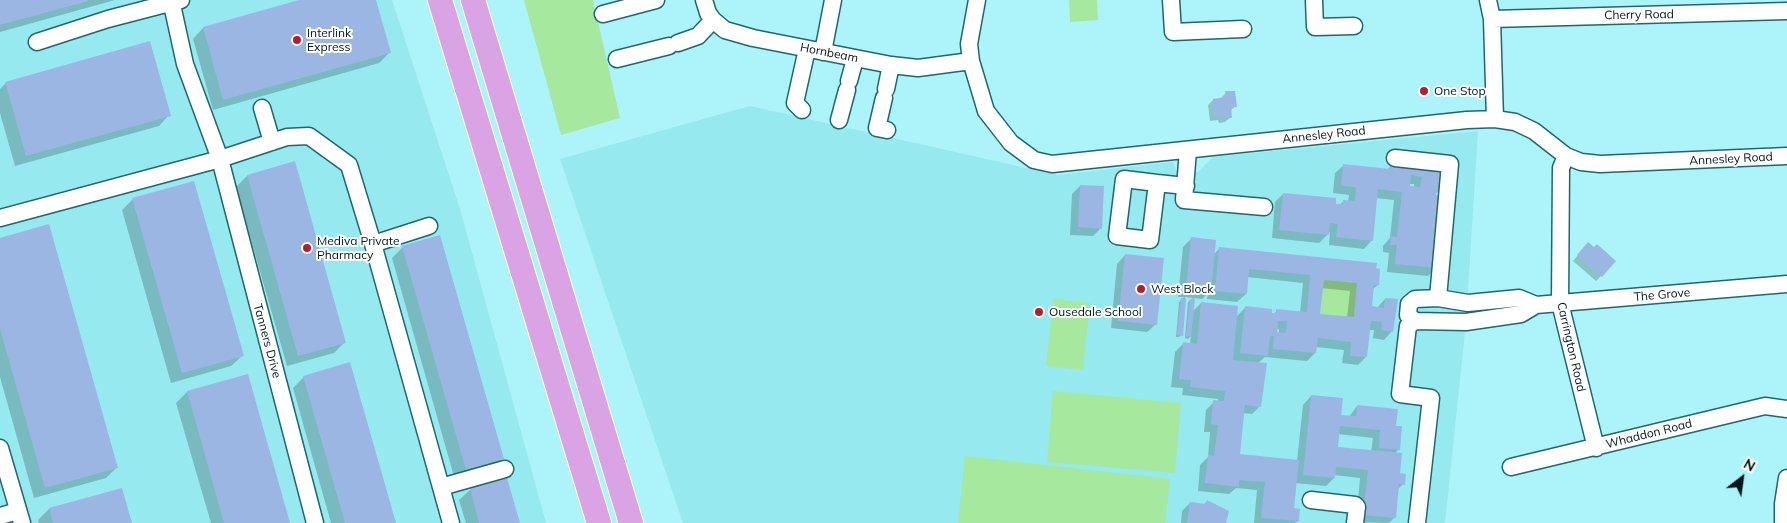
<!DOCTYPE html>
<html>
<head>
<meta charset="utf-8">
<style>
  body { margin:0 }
  #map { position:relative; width:1787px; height:523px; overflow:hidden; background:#acf4f9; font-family:Mulish,sans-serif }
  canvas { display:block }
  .north { position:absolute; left:1717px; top:453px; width:50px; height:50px; -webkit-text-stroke:4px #fff; paint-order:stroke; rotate:30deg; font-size:14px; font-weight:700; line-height:20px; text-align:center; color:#001719 }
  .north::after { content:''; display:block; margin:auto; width:18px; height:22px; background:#001719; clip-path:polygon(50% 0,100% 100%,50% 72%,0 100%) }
</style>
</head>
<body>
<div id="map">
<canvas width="1787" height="523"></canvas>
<div class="north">N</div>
</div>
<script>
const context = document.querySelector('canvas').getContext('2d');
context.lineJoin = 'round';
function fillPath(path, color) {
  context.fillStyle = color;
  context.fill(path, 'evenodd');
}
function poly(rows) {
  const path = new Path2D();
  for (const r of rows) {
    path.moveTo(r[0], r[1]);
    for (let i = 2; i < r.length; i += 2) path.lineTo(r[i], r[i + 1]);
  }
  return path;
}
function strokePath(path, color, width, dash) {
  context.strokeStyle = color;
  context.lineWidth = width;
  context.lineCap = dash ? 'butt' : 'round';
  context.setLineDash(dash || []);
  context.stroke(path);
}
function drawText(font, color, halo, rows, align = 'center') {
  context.font = font + ' Mulish,sans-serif';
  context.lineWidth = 4;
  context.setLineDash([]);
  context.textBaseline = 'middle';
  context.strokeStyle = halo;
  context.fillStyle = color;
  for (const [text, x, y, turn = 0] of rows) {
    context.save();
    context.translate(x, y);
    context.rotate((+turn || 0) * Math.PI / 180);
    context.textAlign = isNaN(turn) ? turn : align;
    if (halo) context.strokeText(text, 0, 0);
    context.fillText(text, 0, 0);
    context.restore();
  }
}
const built = poly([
  [0,0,392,0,460,209,546,523,0,523],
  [750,106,1058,175,1173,162,1177,172,1198,172,1213,157,1478,131,1466,322,1445,523,683,523,560,159]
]);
const green = poly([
  [524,0,593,0,620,118,561,135],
  [1069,0,1097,0,1098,20,1070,22],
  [1324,280,1357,283,1354,317,1320,314],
  [1053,299,1090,303,1083,370,1046,366],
  [1053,391,1181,403,1175,473,1047,462],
  [965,456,1170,479,1165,523,958,523]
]);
const shadow = poly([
  [0,0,115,0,0,32],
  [303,0,375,0,390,52,379,63,213,110,193,39,203,28],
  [6,83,169,115,159,126,15,166,0,113,0,89],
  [1226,93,1236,106,1230,111,1231,117,1225,122,1219,123,1218,120,1210,121,1208,105,1213,100,1221,98],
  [294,163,345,342,334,353,287,366,236,187,247,176],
  [1344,165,1387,170,1391,166,1420,171,1422,168,1439,190,1434,196,1436,268,1428,276,1387,272,1389,253,1383,252,1383,246,1390,238,1394,200,1376,198,1372,240,1364,249,1329,245,1330,232,1319,243,1272,238,1275,202,1283,194,1334,205,1339,205,1344,201,1348,201,1349,195,1333,193,1335,173],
  [1409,184,1414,184,1414,188,1408,187],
  [1080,186,1101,228,1093,236,1070,235,1072,194],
  [133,199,242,356,231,366,171,383,122,210],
  [0,239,117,467,106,478,34,498,0,377],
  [1191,239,1214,254,1220,248,1378,285,1373,289,1371,307,1377,308,1385,299,1392,331,1384,340,1373,338,1374,330,1369,330,1366,357,1358,365,1342,363,1344,350,1316,347,1315,353,1307,361,1265,357,1258,363,1260,406,1252,414,1243,413,1239,455,1297,461,1303,405,1311,396,1340,416,1349,417,1357,406,1395,427,1399,449,1394,454,1399,474,1403,484,1397,490,1395,517,1389,523,1356,522,1360,478,1334,475,1334,478,1326,486,1295,483,1293,509,1298,521,1295,523,1254,523,1257,490,1236,488,1229,494,1198,491,1200,465,1208,457,1210,432,1204,432,1206,410,1214,402,1218,402,1218,399,1182,395,1183,388,1171,387,1175,352,1183,344,1190,344,1191,336,1188,339,1185,338,1188,302,1193,298,1185,297,1181,335,1179,337,1176,337,1179,302,1184,297,1178,297,1183,247],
  [1247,277,1303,283,1300,313,1277,311,1273,314,1270,314,1245,308,1236,317,1201,303,1192,312,1194,298,1202,299,1208,293,1207,299,1237,302,1246,294],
  [1321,288,1350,291,1347,318,1319,315],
  [1276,329,1279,329,1279,334,1276,334],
  [1338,434,1373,438,1371,452,1337,448],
  [403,247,502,459,491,470,455,480,392,258],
  [1583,249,1594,249,1601,276,1596,281,1573,261],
  [1125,255,1156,324,1147,332,1111,328,1117,264],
  [247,375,289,523,211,523,176,403,187,392],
  [304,377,395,523,331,523,293,388],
  [506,479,519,523,466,523,459,500,470,490],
  [121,489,131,523,39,523,38,520,49,509],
  [1207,501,1225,523,1181,523,1182,511,1190,503,1204,505]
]);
const building = poly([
  [0,0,88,0,88,1,0,25],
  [299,0,376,0,391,53,223,100,203,27],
  [150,41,171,116,26,156,5,82],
  [1225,91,1235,91,1237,107,1231,107,1232,118,1223,118,1223,116,1215,116,1213,99,1226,97],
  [295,161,346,343,298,356,247,175],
  [1343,164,1390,169,1390,164,1411,166,1411,169,1422,170,1422,167,1443,169,1441,191,1437,190,1436,195,1445,195,1438,268,1395,264,1397,245,1390,245,1391,236,1397,237,1402,192,1378,189,1373,241,1336,237,1338,224,1330,223,1329,235,1279,230,1283,193,1336,198,1336,204,1343,204,1343,200,1355,201,1356,187,1341,186],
  [1411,175,1422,177,1420,187,1410,186],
  [194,181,244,356,182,373,132,198],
  [1080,185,1104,186,1102,229,1078,227],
  [49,224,118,468,45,488,0,329,0,238],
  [440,235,504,459,466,470,402,246],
  [1191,237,1216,240,1211,291,1186,289],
  [1588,242,1594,247,1597,244,1616,261,1602,277,1577,255],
  [1219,247,1377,263,1376,268,1380,269,1379,285,1374,285,1372,306,1384,308,1385,298,1398,299,1393,332,1381,330,1382,322,1371,321,1367,357,1350,356,1351,342,1318,338,1316,353,1273,349,1274,336,1270,336,1268,356,1240,353,1245,306,1272,309,1272,313,1276,313,1276,309,1307,312,1310,275,1249,269,1247,294,1215,291],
  [1324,280,1357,283,1354,317,1320,314],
  [1278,321,1287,321,1286,333,1277,332],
  [1125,254,1164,258,1157,325,1118,321],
  [1181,298,1186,299,1183,336,1177,335],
  [1190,299,1195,299,1191,337,1186,336],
  [1201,302,1238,306,1233,360,1267,363,1261,407,1245,405,1240,454,1299,460,1294,508,1300,509,1299,521,1261,518,1265,482,1239,480,1239,487,1205,483,1208,455,1214,456,1218,425,1211,424,1213,400,1224,401,1225,391,1190,387,1191,380,1179,379,1183,342,1197,344],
  [350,362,396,523,345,523,303,376],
  [248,374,290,523,224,523,187,391],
  [1311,395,1343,398,1341,415,1356,416,1357,405,1398,409,1396,426,1402,426,1400,450,1379,448,1380,430,1340,426,1338,447,1402,453,1400,473,1406,474,1405,485,1399,484,1396,518,1363,515,1368,470,1336,467,1335,478,1303,475],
  [507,478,520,523,479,523,470,488],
  [122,488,132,523,53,523,49,508],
  [1207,500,1229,511,1226,523,1187,523,1190,502,1206,504]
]);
const minor = poly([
  [171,0,185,64,220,159,287,137,309,136,349,165,373,244,451,523],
  [704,0,708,13,713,20,725,30,753,38,891,65,918,68,971,61],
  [977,0,969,44,971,61,986,111,1011,143,1034,160,1052,164,1467,120,1495,119,1515,122,1534,131,1566,156,1581,162,1600,164,1787,156],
  [1171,0,1173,32,1243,29],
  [1314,0,1315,27,1354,26],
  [1488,0,1492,19,1495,119],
  [603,14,656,0],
  [1492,19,1787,11],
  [37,42,108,19,181,0],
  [678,43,698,36,713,20],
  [823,52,833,0],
  [617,59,669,46],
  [849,81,855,59],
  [886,89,891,65],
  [884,98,877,128,887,130],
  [262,108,272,142],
  [802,110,795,103,807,49],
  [839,120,847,90],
  [1188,150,1184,200,1264,207],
  [1566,156,1561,168,1560,303,1596,448],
  [1395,158,1450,164,1438,298],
  [1157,183,1150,240,1117,236,1124,179,1157,183,1176,185,1186,186],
  [0,218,220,159,315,523],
  [373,244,429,226],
  [1536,305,1519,298,1468,303,1438,298,1415,299,1409,304,1408,315,1415,321,1466,322,1521,314,1536,305,1787,284],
  [1415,321,1408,326,1400,394,1431,398,1417,523],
  [0,448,22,523],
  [1511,467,1765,406,1787,409],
  [441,487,505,469],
  [1311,500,1355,505,1357,507,1355,523],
  [0,516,18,511],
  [1783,523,1783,504,1787,478]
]);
const highway = poly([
  [440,0,599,523],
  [473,0,631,523]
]);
const markers = [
  [297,40,5,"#b11f30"],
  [1424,91,5,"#b11f30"],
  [307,248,5,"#b11f30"],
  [1141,289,5,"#b11f30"],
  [1039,312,5,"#b11f30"]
];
const streetNames = [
  ["Cherry Road",1639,15,-1],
  ["Hornbeam",829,53,11],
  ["Annesley Road",1324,135,-6],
  ["Annesley Road",1731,159,-3],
  ["The Grove",1662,295,-5],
  ["Tanners Drive",267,341,75],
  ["Carrington Road",1571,347,77],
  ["Whaddon Road",1649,434,-14]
];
const poiNames = [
  ["Interlink",307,33],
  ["Express",307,47],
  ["One Stop",1434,91],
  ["Mediva Private",317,241],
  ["Pharmacy",317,255],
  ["West Block",1151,289],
  ["Ousedale School",1049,312]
];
fillPath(built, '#96e9ef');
fillPath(green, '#a6e89d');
fillPath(shadow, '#0003');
fillPath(building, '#9cb6e3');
strokePath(minor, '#1d686d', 19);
strokePath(highway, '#fff', 26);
strokePath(minor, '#fff', 16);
strokePath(highway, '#daa3e3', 24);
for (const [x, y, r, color] of markers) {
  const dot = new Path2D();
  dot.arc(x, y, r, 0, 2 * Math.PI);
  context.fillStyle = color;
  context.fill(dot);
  strokePath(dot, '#fff', 2);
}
drawText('12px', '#001719', '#fff', streetNames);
drawText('12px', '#001719', '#fff', poiNames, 'left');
</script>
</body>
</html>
